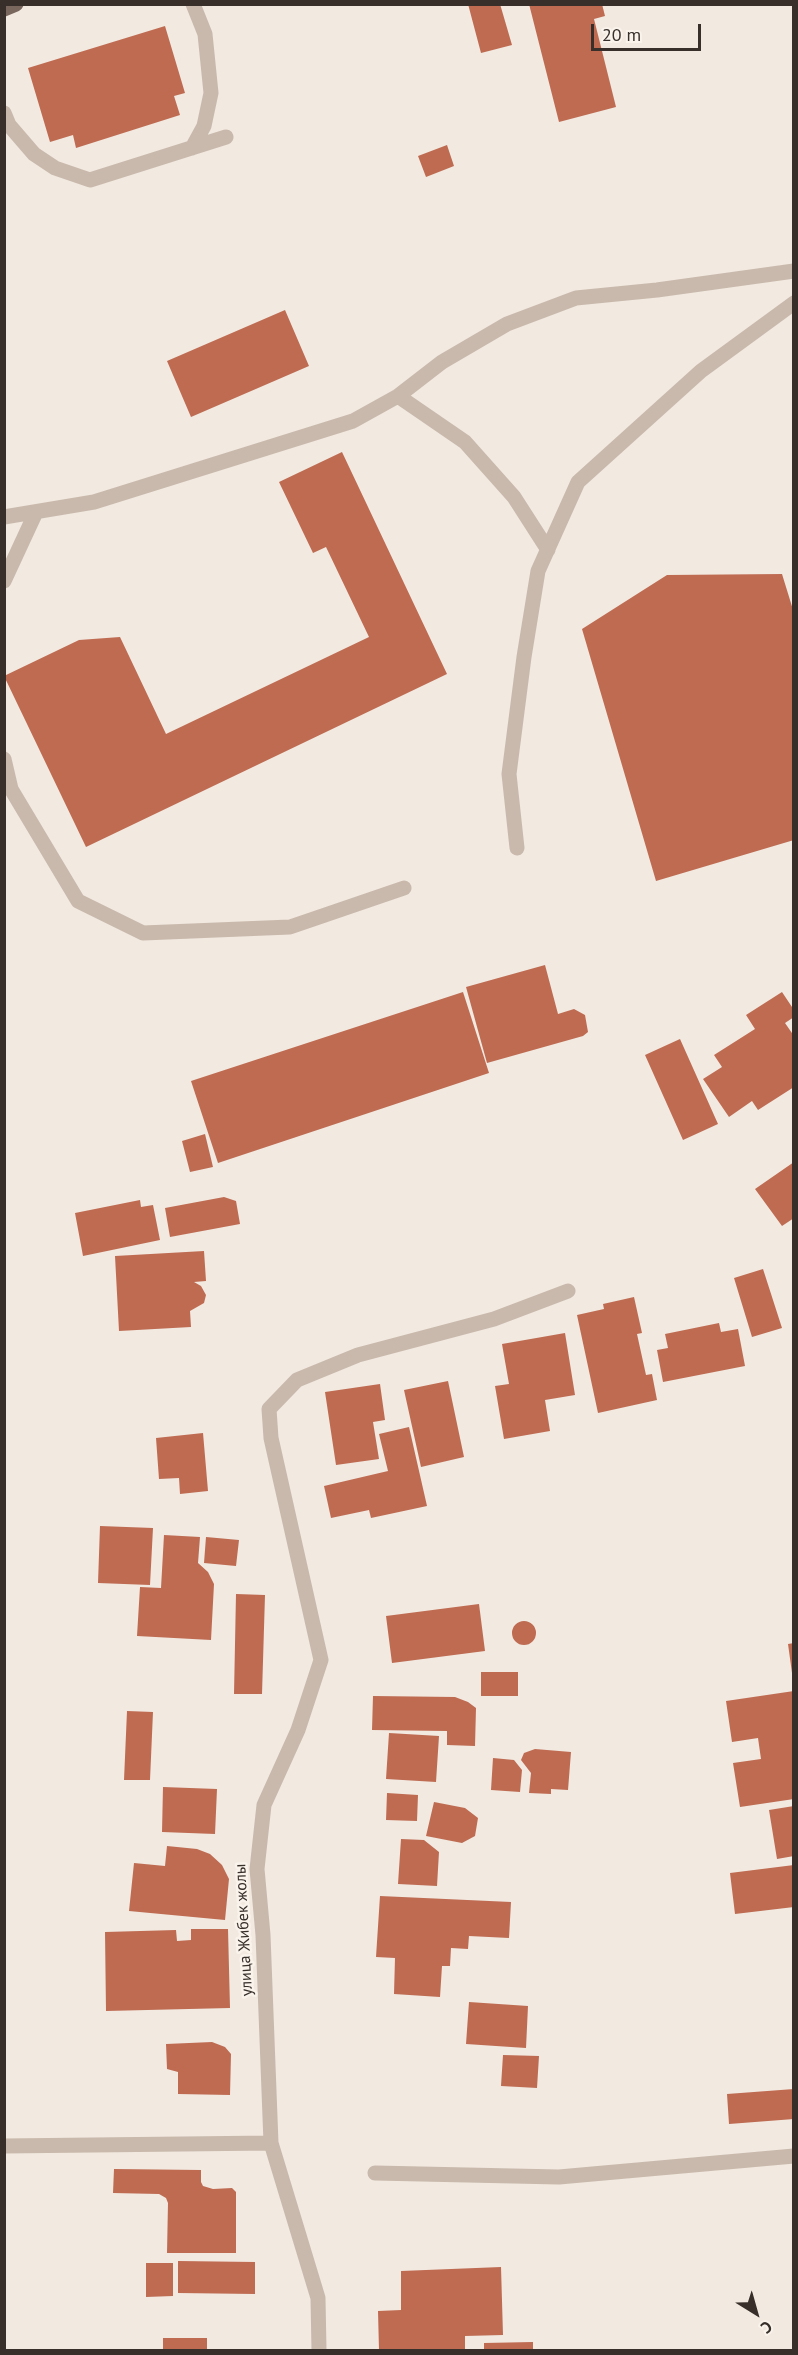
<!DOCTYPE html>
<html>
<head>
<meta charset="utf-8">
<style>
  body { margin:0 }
  #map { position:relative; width:798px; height:2355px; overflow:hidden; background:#f2e9e0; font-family:"PT Sans",sans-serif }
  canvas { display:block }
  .frame { position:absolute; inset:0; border:6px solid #382f2b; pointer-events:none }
  .north { position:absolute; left:726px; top:2283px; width:60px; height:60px; -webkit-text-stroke:4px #f9f3ec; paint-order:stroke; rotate:143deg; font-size:16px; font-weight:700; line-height:24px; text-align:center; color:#382f2b }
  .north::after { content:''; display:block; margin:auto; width:21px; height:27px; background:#382f2b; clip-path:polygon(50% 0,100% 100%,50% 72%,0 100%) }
  .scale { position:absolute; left:591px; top:24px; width:110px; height:27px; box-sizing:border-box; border:3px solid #382f2b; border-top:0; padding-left:8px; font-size:18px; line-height:21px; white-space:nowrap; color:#382f2b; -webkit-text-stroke:4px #f9f3ec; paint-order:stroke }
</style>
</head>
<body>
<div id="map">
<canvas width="798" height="2355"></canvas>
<div class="frame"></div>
<div class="north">С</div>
<div class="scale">20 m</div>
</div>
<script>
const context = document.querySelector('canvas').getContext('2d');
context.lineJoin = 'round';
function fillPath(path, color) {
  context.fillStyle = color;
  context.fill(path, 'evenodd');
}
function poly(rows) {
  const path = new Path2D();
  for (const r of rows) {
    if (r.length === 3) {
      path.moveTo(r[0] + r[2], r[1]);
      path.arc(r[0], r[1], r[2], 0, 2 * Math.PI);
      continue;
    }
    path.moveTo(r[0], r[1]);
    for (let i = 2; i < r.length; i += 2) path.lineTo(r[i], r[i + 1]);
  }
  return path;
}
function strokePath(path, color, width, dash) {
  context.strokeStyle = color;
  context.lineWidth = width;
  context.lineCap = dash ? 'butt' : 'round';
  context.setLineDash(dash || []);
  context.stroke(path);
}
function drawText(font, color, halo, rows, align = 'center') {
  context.font = font + ' "PT Sans",sans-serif';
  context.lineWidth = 5;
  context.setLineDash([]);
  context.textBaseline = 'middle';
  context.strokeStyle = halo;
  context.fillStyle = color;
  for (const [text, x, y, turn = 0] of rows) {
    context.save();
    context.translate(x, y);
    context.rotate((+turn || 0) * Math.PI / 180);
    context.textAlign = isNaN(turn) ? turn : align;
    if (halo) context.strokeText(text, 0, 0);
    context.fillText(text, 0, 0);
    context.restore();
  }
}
const building = poly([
  [468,4,500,4,512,45,481,53],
  [529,4,602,4,605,16,594,19,616,107,559,122],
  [165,26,185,93,174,96,180,115,76,148,73,135,50,142,28,68],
  [447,145,454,166,426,177,418,156],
  [285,310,309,366,191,417,167,361],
  [342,452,447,674,86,847,4,676,79,640,120,637,166,734,369,637,326,547,313,553,279,482],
  [782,574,794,613,794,840,656,881,582,629,667,575],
  [545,965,558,1014,574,1009,585,1015,588,1032,583,1036,487,1063,466,987],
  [463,992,489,1073,218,1163,191,1081],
  [782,992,794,1010,794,1017,785,1023,794,1036,794,1087,758,1110,752,1101,729,1117,703,1079,722,1067,714,1055,755,1029,746,1015],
  [680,1039,718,1124,683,1140,645,1055],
  [205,1134,213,1167,190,1172,182,1141],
  [794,1162,794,1218,782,1226,755,1189],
  [224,1197,236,1201,240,1224,170,1237,165,1208],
  [140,1200,141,1207,153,1205,160,1240,83,1256,75,1213],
  [204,1251,206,1281,194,1282,201,1286,206,1295,204,1303,190,1311,191,1327,119,1331,115,1256],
  [763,1269,782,1328,752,1337,734,1278],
  [634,1297,642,1333,637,1334,646,1375,652,1374,657,1400,598,1413,577,1315,604,1309,603,1304],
  [719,1323,721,1332,738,1329,745,1366,663,1382,657,1350,668,1348,665,1334],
  [565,1333,575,1395,545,1400,550,1431,504,1439,495,1386,509,1384,502,1344],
  [448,1381,464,1457,421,1467,404,1390],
  [380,1384,385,1420,373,1422,379,1459,336,1465,325,1392],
  [409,1427,427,1506,371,1518,369,1510,331,1518,324,1486,388,1471,379,1434],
  [203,1433,208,1491,180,1494,179,1478,159,1479,156,1438],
  [100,1526,153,1528,150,1585,98,1583],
  [164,1535,200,1537,198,1563,208,1572,214,1584,211,1640,137,1636,140,1587,161,1588],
  [206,1537,239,1540,236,1566,204,1563],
  [236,1594,265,1595,262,1694,234,1694],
  [479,1604,485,1651,392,1663,386,1616],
  [524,1633,12],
  [794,1643,794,1673,792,1673,788,1644],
  [481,1672,518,1672,518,1696,481,1696],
  [794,1691,794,1799,740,1807,733,1763,761,1759,758,1738,732,1742,726,1701],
  [373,1696,455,1697,468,1702,476,1708,475,1746,447,1745,447,1731,372,1730],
  [127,1711,153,1712,150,1780,124,1780],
  [389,1733,439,1736,436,1782,386,1779],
  [535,1749,571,1752,568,1790,551,1789,551,1794,529,1793,531,1773,521,1760,524,1753],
  [493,1758,514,1760,522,1770,520,1792,491,1790],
  [163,1787,217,1789,215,1834,162,1832],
  [387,1793,418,1795,417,1821,386,1820],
  [434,1802,465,1808,478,1818,475,1836,462,1843,426,1836],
  [794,1806,794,1856,777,1859,769,1810],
  [401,1839,424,1840,439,1852,437,1886,398,1884],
  [167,1846,197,1849,210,1854,222,1865,229,1879,225,1920,129,1911,134,1863,165,1866],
  [794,1865,794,1907,735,1914,730,1873],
  [380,1896,511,1902,509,1938,469,1936,468,1949,451,1948,450,1966,442,1966,440,1997,394,1994,395,1958,376,1957],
  [191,1929,228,1929,230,2008,106,2011,105,1932,176,1930,177,1941,191,1940],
  [469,2002,528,2006,526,2048,466,2044],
  [212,2042,225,2047,231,2054,230,2095,178,2094,178,2072,167,2069,166,2044],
  [503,2055,539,2056,537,2088,501,2086],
  [794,2089,794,2119,729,2124,727,2094],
  [114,2169,201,2170,201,2182,203,2186,213,2189,232,2188,236,2192,236,2253,167,2253,168,2203,166,2198,159,2194,113,2193],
  [178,2261,255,2262,255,2294,178,2293],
  [146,2263,173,2263,173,2296,146,2297],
  [501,2267,503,2335,465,2336,465,2350,379,2350,378,2311,401,2310,401,2271],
  [163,2338,207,2338,207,2350,163,2350],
  [533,2342,533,2350,484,2350,484,2343]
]);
const service = poly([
  [4,113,9,125,34,154,55,168,90,180,226,137],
  [192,148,204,126,211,93,205,34,193,4],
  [398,396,465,442,514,497,548,550],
  [4,517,94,502,353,421,398,396,442,362,507,324,576,298,657,290,794,271],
  [4,581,36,512],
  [4,759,11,789,78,901,143,933,290,927,404,888],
  [517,848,509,774,524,657,538,571,578,482,701,371,794,303]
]);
const minor = poly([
  [4,2146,271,2143],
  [375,2173,559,2177,794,2156],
  [319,2350,318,2298,271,2143,263,1935,257,1869,264,1805,298,1730,321,1660,271,1438,269,1409,297,1380,358,1355,494,1319,568,1291]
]);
const primary = poly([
  [4,9,16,4]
]);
const streetNames = [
  ["улица Жибек жолы",244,1930,-93]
];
fillPath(building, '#be6b52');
strokePath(service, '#c9b9ac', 15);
strokePath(minor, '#c9b9ac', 15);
strokePath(primary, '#79665d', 15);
drawText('16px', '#382f2b', '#f9f3ec', streetNames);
</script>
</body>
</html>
